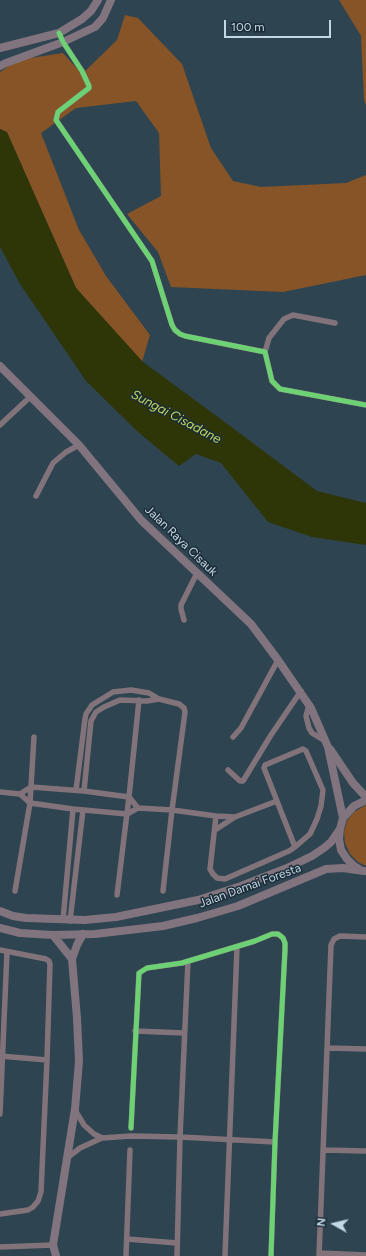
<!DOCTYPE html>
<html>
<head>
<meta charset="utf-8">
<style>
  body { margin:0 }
  #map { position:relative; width:366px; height:1256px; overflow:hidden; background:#2f4451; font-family:Figtree,sans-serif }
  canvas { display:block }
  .north { position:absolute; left:314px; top:1204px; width:40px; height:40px; -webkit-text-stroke:3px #1b2c37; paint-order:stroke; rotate:278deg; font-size:11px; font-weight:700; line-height:16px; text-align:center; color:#c3d8e6 }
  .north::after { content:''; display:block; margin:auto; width:14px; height:18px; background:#c3d8e6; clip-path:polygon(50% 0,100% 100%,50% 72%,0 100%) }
  .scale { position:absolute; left:224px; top:20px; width:107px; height:18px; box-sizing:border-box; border:2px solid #c3d8e6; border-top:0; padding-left:5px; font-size:12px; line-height:14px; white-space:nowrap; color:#c3d8e6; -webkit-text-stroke:3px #1b2c37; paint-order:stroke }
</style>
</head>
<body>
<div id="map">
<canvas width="366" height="1256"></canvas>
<div class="north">N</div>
<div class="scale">100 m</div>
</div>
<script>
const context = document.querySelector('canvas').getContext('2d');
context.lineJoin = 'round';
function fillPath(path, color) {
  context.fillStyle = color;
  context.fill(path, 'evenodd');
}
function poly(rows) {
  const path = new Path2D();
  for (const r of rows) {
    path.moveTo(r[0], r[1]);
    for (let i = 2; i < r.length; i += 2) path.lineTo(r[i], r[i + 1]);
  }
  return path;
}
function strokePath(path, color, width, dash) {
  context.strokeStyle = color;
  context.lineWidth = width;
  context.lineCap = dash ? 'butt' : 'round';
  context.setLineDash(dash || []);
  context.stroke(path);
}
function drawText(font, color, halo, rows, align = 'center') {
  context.font = font + ' Figtree,sans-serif';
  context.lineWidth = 3;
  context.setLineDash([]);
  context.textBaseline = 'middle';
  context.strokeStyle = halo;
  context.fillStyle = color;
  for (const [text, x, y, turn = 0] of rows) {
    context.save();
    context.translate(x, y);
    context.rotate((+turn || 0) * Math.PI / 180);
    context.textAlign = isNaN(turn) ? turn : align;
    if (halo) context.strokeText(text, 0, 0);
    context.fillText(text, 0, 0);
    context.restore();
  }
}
const green = poly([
  [339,0,366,0,366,105,364,100,361,36],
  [125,15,138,18,182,64,211,148,233,181,261,187,346,183,366,175,366,275,283,292,171,287,158,252,127,214,161,196,159,133,136,101,76,108,41,133,79,230,106,276,150,335,142,362,76,288,7,133,0,129,0,72,18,60,63,53,82,74,117,40],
  [366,805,366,866,358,862,350,854,345,843,344,832,347,821,354,812]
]);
const water = poly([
  [0,129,7,132,76,288,143,362,222,420,317,491,366,503,366,545,312,537,268,522,221,463,196,454,179,466,138,432,86,381,20,284,0,247]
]);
const street = poly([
  [59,33,63,42,82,71,89,86,89,88,58,112,56,120,152,261,172,325,175,330,180,334,185,336,265,352,272,381,280,389,366,405],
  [265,352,269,338,284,319,293,315,335,323],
  [0,425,30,397],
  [36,496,53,463,66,452,79,445],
  [184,620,181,609,181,605,197,573],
  [309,705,306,716,309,728,312,733,325,741],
  [233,737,241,728,278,660],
  [228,770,240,781,243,781,271,735,301,691],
  [76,790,85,719,86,714,92,705,113,692,131,690,149,693,159,699,179,704,184,708,185,712,172,810,163,891],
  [84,791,91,721,96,712,104,707,120,700,147,701,159,699],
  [0,792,20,794,30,803,73,809,127,814,138,808,172,810,216,816,235,817],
  [20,794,31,787,84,791,129,797,138,808],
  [216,816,210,869,213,874,217,878,225,879,289,851,295,847,310,834,317,819,321,806,323,790,306,751,303,749,265,765,264,768,295,847],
  [215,830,235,817,277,801],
  [15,891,30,803,34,737],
  [117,895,129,797,139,700],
  [63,920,73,809],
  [70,921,83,810],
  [0,950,46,959,49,961,50,964,47,1060,41,1192,38,1201,33,1207,28,1210,0,1214],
  [135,1031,184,1033],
  [327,1048,366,1049],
  [0,1056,47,1060],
  [75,1110,84,1125,94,1134,102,1138],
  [0,1114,7,952],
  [131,1128,139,973,147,968,182,963,255,941,272,934,278,934,283,938,285,943,285,950,275,1142,271,1256],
  [323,1150,366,1151],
  [67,1158,80,1148,102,1138,131,1136,180,1137,275,1142],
  [127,1239,177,1243],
  [0,1247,53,1245],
  [319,1253,366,1255],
  [126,1256,130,1150],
  [177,1256,180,1137,188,961],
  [225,1256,237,947],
  [319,1256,331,945,334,939,340,936,366,937]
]);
const secondary = poly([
  [0,48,59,33,82,19,91,11,98,0],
  [0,66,6,63,63,42,95,27,103,18,111,0],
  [0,366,79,445,141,520,251,624,278,660,311,708,328,747,343,818],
  [330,749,353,783,366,797],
  [359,869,354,866,347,859,341,850,339,839,340,829,343,818,354,806,366,800],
  [0,911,13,916,26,918,85,920,116,917,198,900,241,886,287,868,312,856,324,848,331,842,340,829],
  [0,928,20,933,53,935,95,934,163,926,197,918,238,906,326,869,343,868,364,871],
  [53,935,72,959],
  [56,1256,53,1245,75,1109,79,1061,77,1018,72,959,77,945,83,934]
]);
const cycleway = poly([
  [59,33,63,42,82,71,89,86,89,88,58,112,56,120,152,261,172,325,175,330,180,334,185,336,265,352,272,381,280,389,366,405],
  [131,1128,139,973,147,968,182,963,255,941,272,934,278,934,283,938,285,943,285,950,275,1142,271,1256]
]);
const streetNames = [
  ["Jalan Raya Cisauk",181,541,44],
  ["Jalan Damai Foresta",250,886,-20]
];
const waterNames = [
  ["Sungai Cisadane",176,417,28]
];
fillPath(green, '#865426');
fillPath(water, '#2e3607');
strokePath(street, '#82737b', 5.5);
strokePath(secondary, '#81747f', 8);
strokePath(cycleway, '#6cd273', 5);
drawText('12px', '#c3d8e6', '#1b2c37', streetNames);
drawText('italic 13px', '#c3d85d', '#1b2c37', waterNames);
</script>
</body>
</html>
